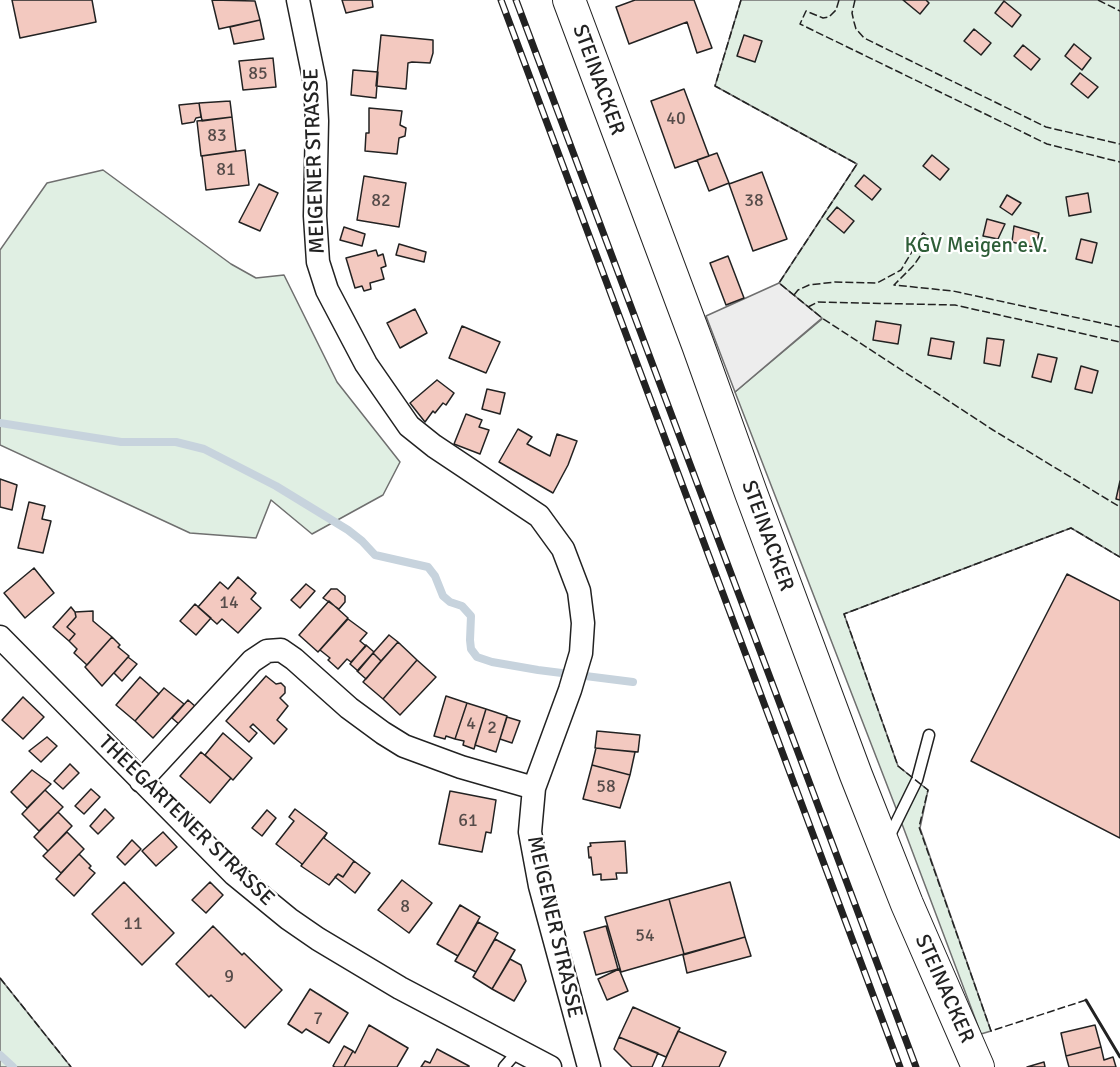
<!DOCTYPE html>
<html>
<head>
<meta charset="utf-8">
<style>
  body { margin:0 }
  canvas { display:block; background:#fff }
</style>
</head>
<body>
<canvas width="1120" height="1067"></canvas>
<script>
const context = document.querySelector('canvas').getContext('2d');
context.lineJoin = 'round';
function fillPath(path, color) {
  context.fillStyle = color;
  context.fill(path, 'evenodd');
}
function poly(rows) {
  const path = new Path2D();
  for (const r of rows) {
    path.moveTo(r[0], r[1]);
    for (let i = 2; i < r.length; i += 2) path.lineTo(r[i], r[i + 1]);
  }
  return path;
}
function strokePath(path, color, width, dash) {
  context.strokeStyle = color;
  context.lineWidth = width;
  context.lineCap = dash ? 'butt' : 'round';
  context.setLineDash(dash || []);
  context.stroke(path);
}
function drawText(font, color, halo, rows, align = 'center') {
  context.font = font + ' Signika,sans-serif';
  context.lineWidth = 4.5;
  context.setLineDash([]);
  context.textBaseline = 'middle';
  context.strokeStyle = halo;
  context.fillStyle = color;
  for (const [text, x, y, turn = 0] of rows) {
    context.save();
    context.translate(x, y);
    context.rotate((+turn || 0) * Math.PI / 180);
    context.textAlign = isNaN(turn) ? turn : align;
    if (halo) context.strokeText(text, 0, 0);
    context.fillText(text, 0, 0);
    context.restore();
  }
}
const green = poly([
  [741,0,1120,0,1120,557,1071,528,844,614,898,766,928,790,920,828,991,1031,981,1034,899,816,735,392,822,319,779,283,857,164,715,86,741,0],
  [103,170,231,264,256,278,284,275,337,382,400,462,383,495,312,534,271,500,256,538,190,533,0,445,0,250,47,183,103,170],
  [0,978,71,1067,0,1067,0,978]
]);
const parking = poly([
  [779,283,822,318,735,392,706,316,779,283]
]);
const stream = poly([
  [0,423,121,442,176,442,204,449,276,486,348,530,362,541,375,555,428,567,435,576,443,596,450,602,462,606,471,616,470,640,471,649,477,657,492,662,538,670,633,682],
  [0,1055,13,1067]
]);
const building = poly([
  [12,0,92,0,96,22,20,38,12,0],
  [212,0,255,1,260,20,219,29,212,0],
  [342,0,372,0,373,7,346,13,342,0],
  [635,0,694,0,712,48,697,53,687,22,629,44,616,7,635,0],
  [903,0,926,0,929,3,920,14,903,0],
  [1004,1,1021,15,1012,27,995,13,1004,1],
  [260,20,264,39,234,44,230,27,260,20],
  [974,29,991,43,981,55,964,41,974,29],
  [381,35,433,40,433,53,430,63,412,62,408,63,406,89,376,86,381,35],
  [744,35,762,41,755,62,737,56,744,35],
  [1074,44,1091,58,1082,70,1065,56,1074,44],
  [1023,45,1040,59,1031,70,1014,56,1023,45],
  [273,58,276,87,243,90,239,61,273,58],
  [353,70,378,72,376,98,351,95,353,70],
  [1080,73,1098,87,1088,98,1071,84,1080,73],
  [684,89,709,156,675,168,651,101,684,89],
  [230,101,232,117,202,121,199,103,230,101],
  [199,103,201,117,196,118,194,122,182,124,179,105,199,103],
  [369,108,402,111,400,125,406,128,405,136,399,138,397,154,365,151,366,133,369,133,369,108],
  [232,117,236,151,201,156,197,121,232,117],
  [245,150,249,185,206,190,202,156,245,150],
  [717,153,729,183,709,191,697,160,717,153],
  [932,155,949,169,940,180,923,166,932,155],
  [762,172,787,239,753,251,729,184,762,172],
  [864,175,881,189,872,200,855,186,864,175],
  [364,176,406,183,399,227,357,220,364,176],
  [259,184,278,193,260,231,239,222,259,184],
  [1088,193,1091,212,1069,216,1066,197,1088,193],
  [1007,195,1021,203,1012,215,1000,207,1007,195],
  [837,207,854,221,844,233,827,219,837,207],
  [987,219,1005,224,998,239,983,236,987,219],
  [1014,226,1039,233,1036,248,1012,242,1014,226],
  [344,227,365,234,362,246,340,240,344,227],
  [1081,239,1097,243,1092,263,1076,259,1081,239],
  [399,244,426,252,424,262,396,255,399,244],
  [376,250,378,256,383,254,386,266,381,268,384,279,370,283,371,289,364,291,362,286,355,288,346,258,376,250],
  [728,256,744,298,726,305,710,263,728,256],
  [415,309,427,333,400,348,387,323,415,309],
  [876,321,901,325,898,344,873,340,876,321],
  [462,326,500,342,486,373,449,358,462,326],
  [931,338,954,342,951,359,928,355,931,338],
  [987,338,1004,340,1000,366,984,363,987,338],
  [1038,354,1057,358,1051,382,1032,377,1038,354],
  [1081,366,1098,371,1092,393,1075,389,1081,366],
  [437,380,454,393,446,405,443,403,435,413,433,411,425,422,410,403,437,380],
  [487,389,505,393,500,414,482,409,487,389],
  [466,414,482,420,479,427,489,430,480,454,454,444,466,414],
  [518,429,532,437,527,444,550,456,557,434,577,441,568,465,553,493,499,462,518,429],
  [0,479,17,485,12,510,0,507,0,479],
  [1120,481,1120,500,1116,499,1120,481],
  [29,502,45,506,42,519,51,521,43,553,18,548,29,502],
  [34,568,54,593,25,618,4,593,34,568],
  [1067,574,1120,601,1120,838,971,761,1067,574],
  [238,577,256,593,251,599,261,608,238,633,222,619,217,624,198,607,220,582,228,589,238,577],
  [306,584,315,591,300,608,291,600,306,584],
  [331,589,337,589,345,596,345,602,339,609,323,598,331,589],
  [329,601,348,618,318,652,299,635,329,601],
  [195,604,211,618,196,635,180,621,195,604],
  [71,607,75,612,76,617,67,627,75,634,69,641,53,627,71,607],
  [93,611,93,621,112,637,87,665,74,653,77,649,69,641,75,634,67,627,76,617,75,612,93,611],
  [348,619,367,633,360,641,366,646,351,662,347,659,338,669,328,660,330,658,320,650,348,619],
  [389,635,398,642,381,661,373,653,389,635],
  [112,637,120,645,118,647,129,656,102,686,85,667,112,637],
  [398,642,417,660,383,699,363,682,398,642],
  [366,645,374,652,358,671,350,664,366,645],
  [373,653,381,661,366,679,357,671,373,653],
  [128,657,137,664,122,681,114,673,128,657],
  [417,660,436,677,400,715,383,699,417,660],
  [266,676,276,684,281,683,285,687,285,693,280,698,288,706,277,720,287,729,274,744,253,724,250,727,257,733,249,742,226,721,266,676],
  [140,677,159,694,135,721,116,705,140,677],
  [164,688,184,704,153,738,135,721,164,688],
  [446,696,467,703,455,739,446,736,445,739,434,736,446,696],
  [23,697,44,717,23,739,2,720,23,697],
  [188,700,196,707,180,725,172,718,188,700],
  [467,703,486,709,474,749,463,745,464,741,455,739,467,703],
  [486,709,507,716,496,752,475,745,486,709],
  [507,717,520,721,512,743,500,739,507,717],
  [597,731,640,735,638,752,595,748,597,731],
  [223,733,252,758,233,780,205,755,223,733],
  [47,737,57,746,41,762,29,751,47,737],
  [596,748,635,752,630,775,592,765,596,748],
  [201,752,231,778,210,803,180,776,201,752],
  [70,764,79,773,63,789,54,781,70,764],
  [592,765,630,775,620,808,583,799,592,765],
  [32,770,51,784,27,808,11,792,32,770],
  [91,789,100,797,84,814,75,806,91,789],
  [45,790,63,807,39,831,22,814,45,790],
  [450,791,496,800,491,833,486,832,482,852,439,844,450,791],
  [105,809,114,818,98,834,90,826,105,809],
  [295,809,327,833,301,866,302,864,276,844,294,821,289,817,295,809],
  [267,810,276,818,262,836,252,828,267,810],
  [58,812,72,826,48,851,34,837,58,812],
  [67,832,84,849,61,873,43,856,67,832],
  [163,832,177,847,156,866,142,851,163,832],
  [327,833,324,838,354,861,343,877,338,874,329,885,301,866,327,833],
  [132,840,141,849,125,865,117,857,132,840],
  [625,841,627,873,616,873,617,879,601,880,601,874,593,875,591,857,589,858,588,847,591,846,590,843,625,841],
  [79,854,91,866,89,868,95,873,74,896,56,879,79,854],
  [354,861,370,873,355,893,335,877,338,874,343,877,354,861],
  [402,880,432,903,409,933,378,910,402,880],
  [124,882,174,933,142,965,92,914,124,882],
  [210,882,223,895,206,913,192,900,210,882],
  [730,882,745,937,684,954,669,899,730,882],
  [669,899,684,954,621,972,605,917,669,899],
  [460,905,480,917,458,956,437,944,460,905],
  [478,922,498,933,476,972,455,961,478,922],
  [213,926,242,955,244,953,282,990,245,1028,211,995,209,997,176,964,213,926],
  [606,926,618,969,596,975,584,932,606,926],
  [745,937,751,956,687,973,683,955,745,937],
  [495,939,515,950,492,989,473,977,495,939],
  [510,959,521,965,526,981,514,1001,492,989,510,959],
  [619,969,628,991,607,1000,598,979,619,969],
  [310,989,348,1013,329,1043,306,1029,302,1033,288,1024,310,989],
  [633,1007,680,1028,666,1057,619,1037,633,1007],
  [369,1025,408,1048,397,1067,344,1067,353,1051,355,1053,369,1025],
  [1095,1025,1101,1047,1066,1056,1061,1033,1095,1025],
  [678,1031,726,1052,719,1067,662,1067,678,1031],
  [619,1037,658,1053,652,1067,632,1067,614,1049,619,1037],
  [344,1046,353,1051,344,1067,335,1067,333,1066,344,1046],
  [1101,1047,1104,1060,1113,1057,1116,1067,1069,1067,1066,1056,1101,1047],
  [437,1049,469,1066,469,1067,421,1067,425,1061,430,1063,437,1049],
  [1044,1062,1045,1067,1027,1067,1044,1062]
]);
const lane = poly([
  [888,839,917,780,929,735],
  [504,1067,517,1052]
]);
const street = poly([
  [298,0,315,83,317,121,315,216,318,262,327,290,366,364,409,426,434,446,539,516,563,549,579,591,583,623,581,653,570,690,534,788,530,832,540,886,589,1067],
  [0,637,234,874,289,919,318,939,400,988,550,1067],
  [141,781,252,661,267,651,281,650,294,659,349,708,383,733,404,746,461,767,534,788]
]);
const secondary = poly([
  [569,0,698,345,751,493,856,775,907,904,978,1067]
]);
const rail = poly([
  [501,0,900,1067],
  [516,0,916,1067]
]);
const fence = poly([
  [741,0,715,86,857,164,779,283,822,318,993,430,1120,507],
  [839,0,836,10,829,17,823,18,806,11,800,24,1047,144,1120,162],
  [855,0,852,13,854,22,856,29,864,38,1046,127,1120,144],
  [1098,0,1120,11],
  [794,295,798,290,809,285,835,282,877,283,901,270,923,233,931,240,914,265,894,285,953,291,1120,327],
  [808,307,818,302,955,305,1120,342],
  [0,978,71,1067],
  [1086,1000,991,1031,919,827,928,790,898,766,844,614,1071,528,1120,557]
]);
const wall = poly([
  [1086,1000,1120,1057]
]);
const numberNames = [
  ["85",258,74],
  ["40",676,119],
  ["83",217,136],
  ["81",226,170],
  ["82",381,201],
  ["38",754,201],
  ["14",229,603],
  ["4",471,724],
  ["2",492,728],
  ["58",606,787],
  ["61",468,821],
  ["8",405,907],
  ["11",133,924],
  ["54",645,936],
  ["9",229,977],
  ["7",318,1019]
];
const streetNames = [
  ["STEINACKER",598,80,70],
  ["MEIGENER STRASSE",315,161,-92],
  ["STEINACKER",767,536,70],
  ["THEEGARTENER STRASSE",186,821,44],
  ["MEIGENER STRASSE",554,927,77],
  ["STEINACKER",944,989,66]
];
const parkNames = [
  ["KGV Meigen e.V.",976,246]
];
fillPath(green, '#e0efe3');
strokePath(green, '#6f6f6f', 1.5);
fillPath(parking, '#ededed');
strokePath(parking, '#6f6f6f', 1.5);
strokePath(stream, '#c7d3dd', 8);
fillPath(building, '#f3c9c0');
strokePath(building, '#222', 1.5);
strokePath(lane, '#222', 13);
strokePath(street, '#222', 25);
strokePath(secondary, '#222', 34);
strokePath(lane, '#fff', 10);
strokePath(street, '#fff', 22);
strokePath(secondary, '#fff', 32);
strokePath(rail, '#222', 7);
strokePath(rail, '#fff', 4.5, [14]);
strokePath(fence, '#222', 1.5, [8, 3]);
strokePath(wall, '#222', 3);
drawText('18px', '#564c4a', null, numberNames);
drawText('21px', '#222', '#fff', streetNames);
drawText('21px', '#2f5e38', '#fff', parkNames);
</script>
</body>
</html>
